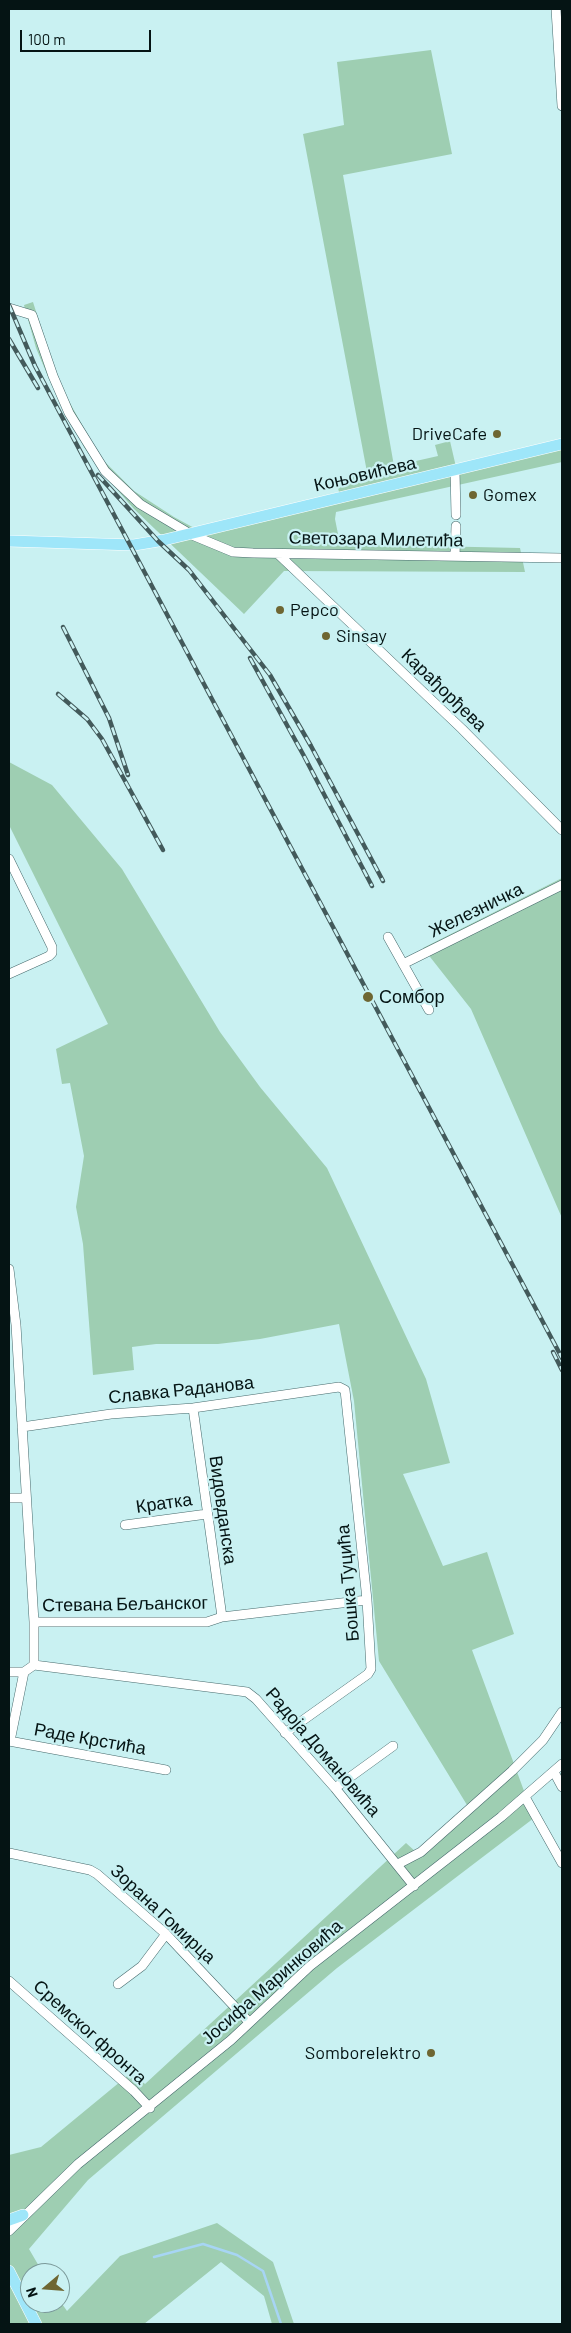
<!DOCTYPE html>
<html>
<head>
<meta charset="utf-8">
<style>
  body { margin:0 }
  #map { position:relative; width:571px; height:2333px; overflow:hidden; background:#c9f1f2; font-family:Barlow,sans-serif }
  canvas { display:block }
  .frame { position:absolute; inset:0; border:10px solid #051414; pointer-events:none }
  .north { position:absolute; left:20px; top:2263px; width:50px; height:50px; box-sizing:border-box; background:#c9f1f2; border:1px solid #7b9999; border-radius:50%; rotate:252deg; font-size:14px; font-weight:700; line-height:20px; text-align:center; color:#051414 }
  .north::after { content:''; display:block; margin:auto; width:18px; height:22px; background:#6e6632; clip-path:polygon(50% 0,100% 100%,50% 72%,0 100%) }
  .scale { position:absolute; left:20px; top:30px; width:131px; height:22px; box-sizing:border-box; border:2px solid #051414; border-top:0; padding-left:6px; font-size:15px; line-height:18px; white-space:nowrap; color:#051414; -webkit-text-stroke:4px #c9f1f2; paint-order:stroke }
</style>
</head>
<body>
<div id="map">
<canvas width="571" height="2333"></canvas>
<div class="frame"></div>
<div class="north">N</div>
<div class="scale">100 m</div>
</div>
<script>
const context = document.querySelector('canvas').getContext('2d');
context.lineJoin = 'round';
function fillPath(path, color) {
  context.fillStyle = color;
  context.fill(path, 'evenodd');
}
function poly(rows) {
  const path = new Path2D();
  for (const r of rows) {
    path.moveTo(r[0], r[1]);
    for (let i = 2; i < r.length; i += 2) path.lineTo(r[i], r[i + 1]);
  }
  return path;
}
function strokePath(path, color, width, dash) {
  context.strokeStyle = color;
  context.lineWidth = width;
  context.lineCap = dash ? 'butt' : 'round';
  context.setLineDash(dash || []);
  context.stroke(path);
}
function drawText(font, color, halo, rows, align = 'center') {
  context.font = font + ' Barlow,sans-serif';
  context.lineWidth = 4.5;
  context.setLineDash([]);
  context.textBaseline = 'middle';
  context.strokeStyle = halo;
  context.fillStyle = color;
  for (const [text, x, y, turn = 0] of rows) {
    context.save();
    context.translate(x, y);
    context.rotate((+turn || 0) * Math.PI / 180);
    context.textAlign = isNaN(turn) ? turn : align;
    if (halo) context.strokeText(text, 0, 0);
    context.fillText(text, 0, 0);
    context.restore();
  }
}
const green = poly([
  [431,50,452,154,343,175,394,466,438,456,435,445,450,441,456,467,562,439,562,462,336,512,335,519,340,544,520,548,525,572,284,571,244,614,134,509,99,469,84,447,49,379,36,348,24,305,33,302,52,362,66,396,100,457,134,491,174,517,196,529,339,492,336,480,367,472,303,134,344,125,337,62],
  [9,762,52,785,122,869,220,1032,260,1087,327,1168,426,1379,450,1463,403,1474,443,1566,487,1552,514,1634,472,1650,534,1818,337,1968,169,2111,88,2180,29,2249,43,2273,30,2273,30,2303,60,2303,60,2301,67,2311,120,2256,217,2223,273,2262,294,2324,272,2324,264,2296,221,2262,144,2324,9,2324,9,2155,41,2147,132,2072,145,2084,406,1843,416,1852,467,1805,379,1661,354,1401,339,1324,260,1339,218,1344,156,1344,132,1347,134,1370,93,1375,83,1244,76,1207,84,1156,70,1083,62,1084,56,1049,108,1024,9,825],
  [562,878,562,1218,471,1009,423,948]
]);
const stream = poly([
  [154,2257,203,2244,237,2255,263,2271,281,2324]
]);
const minor = poly([
  [556,9,562,106],
  [9,308,32,315,53,376,69,413,105,471,140,504,192,535,233,552,253,553,562,558],
  [455,471,456,515],
  [278,554,462,729,562,830],
  [455,556,456,526],
  [9,859,52,947,52,953,49,956,9,974],
  [388,937,429,1010],
  [403,964,562,885],
  [9,1269,16,1325,34,1622,34,1665,247,1692,256,1699,335,1788,414,1886],
  [193,1408,222,1617],
  [22,1427,111,1414,193,1408,339,1387,345,1390,367,1600,371,1669,368,1674,285,1733],
  [9,1498,25,1498],
  [125,1525,207,1514],
  [34,1622,207,1622,222,1617,367,1600],
  [9,1672,24,1672],
  [9,1741,166,1770],
  [10,1741,24,1672,34,1665],
  [554,1772,562,1787],
  [335,1788,393,1746],
  [525,1797,562,1863],
  [9,1853,90,1870,97,1874,166,1934,249,2022],
  [398,1864,421,1852,512,1771,543,1740,562,1712],
  [9,1981,134,2091,150,2108],
  [118,1984,142,1966,166,1934],
  [9,2231,78,2164,231,2040,310,1966,501,1817,562,1764]
]);
const major = poly([
  [9,541,134,545,164,540,562,444],
  [9,2220,23,2215],
  [9,2271,36,2324]
]);
const rail = poly([
  [9,305,35,366,562,1358],
  [9,339,38,388],
  [98,475,158,541,189,570,270,675,311,746,383,881],
  [63,627,109,718,128,775],
  [250,658,304,756,372,886],
  [58,694,87,719,102,739,163,850],
  [553,1352,562,1370]
]);
const markers = [
  [497,434,5,"#6e6632"],
  [473,495,5,"#6e6632"],
  [280,610,5,"#6e6632"],
  [326,636,5,"#6e6632"],
  [368,997,6,"#6e6632"],
  [431,2053,5,"#6e6632"]
];
const poiNames = [
  ["DriveCafe",487,434,"right"],
  ["Gomex",483,495],
  ["Pepco",290,610],
  ["Sinsay",336,636],
  ["Сомбор",379,997],
  ["Somborelektro",421,2053,"right"]
];
const streetNames = [
  ["Коњовићева",365,474,-13],
  ["Светозара Милетића",376,539,1],
  ["Карађорђева",444,690,44],
  ["Железничка",476,910,-26],
  ["Славка Раданова",181,1390,-6],
  ["Кратка",164,1503,-8],
  ["Видовданска",223,1510,82],
  ["Бошка Туцића",348,1583,-95],
  ["Стевана Бељанског",125,1604,-1],
  ["Раде Крстића",90,1739,10],
  ["Радоја Домановића",323,1752,49],
  ["Зорана Гомирца",163,1914,43],
  ["Јосифа Маринковића",272,1982,-41],
  ["Сремског фронта",90,2032,42]
];
fillPath(green, '#9eceb2');
strokePath(stream, '#a7d5f4', 2.5);
strokePath(minor, '#466a6c', 10);
strokePath(major, '#fff', 12);
strokePath(minor, '#fff', 9);
strokePath(major, '#9ee6f9', 11);
strokePath(rail, '#435a5b', 4.5);
strokePath(rail, '#c9f1f2', 2.5, [8]);
for (const [x, y, r, color] of markers) {
  const dot = new Path2D();
  dot.arc(x, y, r, 0, 2 * Math.PI);
  context.fillStyle = color;
  context.fill(dot);
  strokePath(dot, '#c9f1f2', 2);
}
drawText('18px', '#051414', '#c9f1f2', poiNames, 'left');
drawText('18px', '#051414', '#c9f1f2', streetNames);
</script>
</body>
</html>
